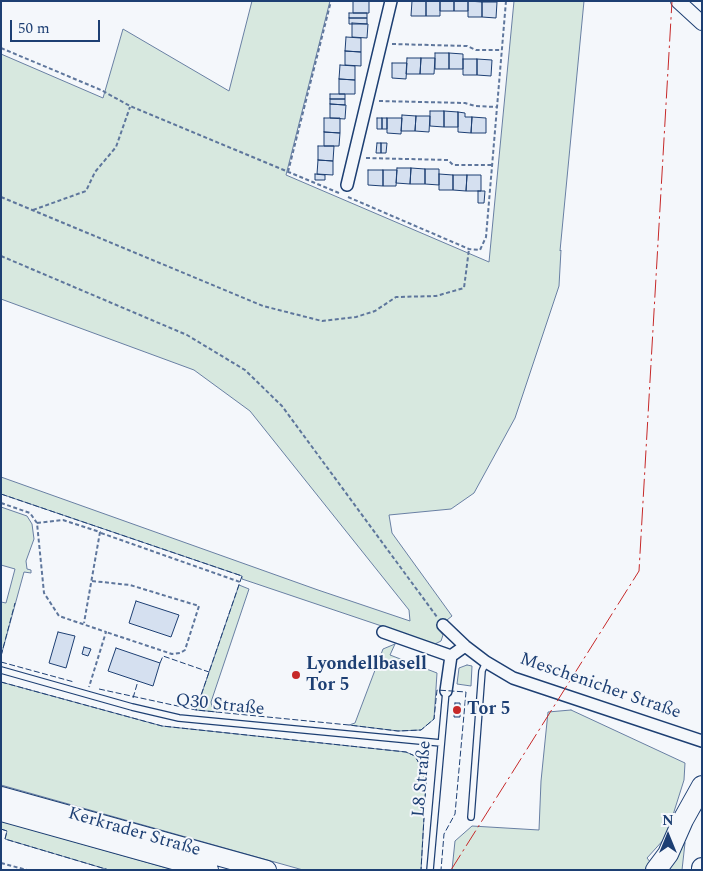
<!DOCTYPE html>
<html>
<head>
<meta charset="utf-8">
<style>
  body { margin:0 }
  #map { position:relative; width:703px; height:871px; overflow:hidden; background:#f4f7fb; font-family:Spectral,serif }
  canvas { display:block }
  .frame { position:absolute; inset:0; border:2px solid #1d3f73; pointer-events:none }
  .north { position:absolute; left:643px; top:811px; width:50px; height:50px; -webkit-text-stroke:4px #f4f7fb; paint-order:stroke; rotate:0deg; font-size:14px; font-weight:700; line-height:20px; text-align:center; color:#1d3f73 }
  .north::after { content:''; display:block; margin:auto; width:18px; height:22px; background:#1d3f73; clip-path:polygon(50% 0,100% 100%,50% 72%,0 100%) }
  .scale { position:absolute; left:10px; top:20px; width:90px; height:22px; box-sizing:border-box; border:2px solid #1d3f73; border-top:0; padding-left:6px; font-size:15px; line-height:18px; white-space:nowrap; color:#1d3f73; -webkit-text-stroke:4px #f4f7fb; paint-order:stroke }
</style>
</head>
<body>
<div id="map">
<canvas width="703" height="871"></canvas>
<div class="frame"></div>
<div class="north">N</div>
<div class="scale">50 m</div>
</div>
<script>
const context = document.querySelector('canvas').getContext('2d');
context.lineJoin = 'round';
function fillPath(path, color) {
  context.fillStyle = color;
  context.fill(path, 'evenodd');
}
function poly(rows) {
  const path = new Path2D();
  for (const r of rows) {
    path.moveTo(r[0], r[1]);
    for (let i = 2; i < r.length; i += 2) path.lineTo(r[i], r[i + 1]);
  }
  return path;
}
function strokePath(path, color, width, dash) {
  context.strokeStyle = color;
  context.lineWidth = width;
  context.lineCap = dash ? 'butt' : 'round';
  context.setLineDash(dash || []);
  context.stroke(path);
}
function drawText(font, color, halo, rows, align = 'center') {
  context.font = font + ' Spectral,serif';
  context.lineWidth = 4;
  context.setLineDash([]);
  context.textBaseline = 'middle';
  context.strokeStyle = halo;
  context.fillStyle = color;
  for (const [text, x, y, turn = 0] of rows) {
    context.save();
    context.translate(x, y);
    context.rotate((+turn || 0) * Math.PI / 180);
    context.textAlign = isNaN(turn) ? turn : align;
    if (halo) context.strokeText(text, 0, 0);
    context.fillText(text, 0, 0);
    context.restore();
  }
}
const green = poly([
  [252,1,330,1,286,175,489,262,514,1,584,1,560,251,561,250,559,286,515,418,474,493,451,509,389,515,392,533,452,616,437,628,443,635,441,641,435,644,251,582,242,579,242,576,1,494,1,477,318,590,410,621,409,610,250,411,194,370,1,299,1,54,103,98,123,29,229,91,252,1],
  [1,507,27,516,32,524,34,539,26,561,27,569,31,570,31,573,24,572,1,656,1,602,6,603,15,569,1,565,1,507],
  [239,585,249,589,211,702,212,707,217,712,196,710,239,585],
  [395,644,390,655,437,673,434,719,421,730,398,731,349,725,355,723,383,649,395,644],
  [467,665,472,666,471,686,457,684,459,668,467,665],
  [1,682,162,726,406,752,415,756,421,767,426,782,421,870,303,870,1,785,1,682],
  [571,710,685,763,684,780,666,837,647,858,651,863,645,870,452,870,455,841,472,826,539,830,541,781,548,712,571,710],
  [1,821,174,870,109,870,5,839,7,831,1,829,1,821],
  [685,843,682,870,666,870,685,843]
]);
const building = poly([
  [353,1,369,1,369,13,353,13,353,1],
  [412,1,426,1,426,16,411,16,412,1],
  [426,1,440,1,440,16,426,16,426,1],
  [440,1,454,1,454,11,440,11,440,1],
  [454,1,468,1,468,11,454,11,454,1],
  [468,1,482,2,482,17,468,17,468,1],
  [482,2,497,2,496,18,482,17,482,2],
  [349,13,367,13,367,18,349,18,349,13],
  [349,18,367,18,367,24,349,24,349,18],
  [352,23,368,24,367,38,352,37,352,23],
  [346,37,361,38,361,52,345,51,346,37],
  [345,51,361,52,361,66,345,65,345,51],
  [435,53,449,53,449,69,435,69,435,53],
  [449,53,463,54,463,69,449,69,449,53],
  [407,58,421,58,420,74,406,74,407,58],
  [421,58,435,58,434,74,420,74,421,58],
  [463,59,477,59,477,75,463,75,463,59],
  [477,59,492,60,491,76,477,75,477,59],
  [392,63,407,63,406,79,392,78,392,63],
  [340,65,355,66,355,80,339,79,340,65],
  [339,79,355,80,355,94,339,94,339,79],
  [330,94,345,94,345,99,330,99,330,94],
  [330,99,345,99,345,105,330,104,330,99],
  [330,104,346,105,345,119,330,118,330,104],
  [430,111,444,111,444,127,430,126,430,111],
  [444,111,458,112,458,127,444,127,444,111],
  [458,112,465,113,465,117,472,117,471,133,458,132,458,112],
  [402,115,416,116,415,131,401,131,402,115],
  [416,116,430,116,429,132,415,131,416,116],
  [472,117,486,118,486,133,471,133,472,117],
  [324,118,340,118,340,133,324,132,324,118],
  [377,118,382,118,382,129,377,129,377,118],
  [382,118,387,118,387,129,382,129,382,118],
  [387,118,402,118,401,134,387,133,387,118],
  [324,132,340,133,339,146,324,146,324,132],
  [377,143,381,143,381,153,376,153,377,143],
  [381,143,387,143,386,153,381,153,381,143],
  [318,146,334,146,333,161,318,160,318,146],
  [318,160,333,161,333,175,317,174,318,160],
  [397,168,411,168,410,184,396,183,397,168],
  [411,168,425,169,425,184,410,184,411,168],
  [425,169,439,169,439,185,425,184,425,169],
  [368,170,383,170,383,186,368,185,368,170],
  [383,170,397,170,396,186,383,186,383,170],
  [315,174,325,175,325,180,315,180,315,174],
  [439,174,453,175,453,190,439,190,439,174],
  [453,175,467,175,466,191,453,190,453,175],
  [467,175,481,175,481,191,466,191,467,175],
  [478,191,485,191,484,203,478,203,478,191],
  [136,601,179,615,171,637,129,623,136,601],
  [58,632,75,636,66,668,49,663,58,632],
  [84,647,91,649,88,656,82,654,84,647],
  [116,648,160,663,153,686,108,671,116,648],
  [455,703,460,703,460,717,454,717,455,703]
]);
const path = poly([
  [392,44,467,46,476,50,501,50],
  [1,48,101,90,130,106,339,193],
  [379,101,465,103,475,106,497,107],
  [366,158,448,160,453,165,492,165],
  [288,172,331,1],
  [1,197,263,306,322,321,356,317,375,311,396,297,436,296,464,288,469,249],
  [348,197,469,249,480,250,486,237,506,1],
  [33,210,86,191,95,172,116,147,130,107],
  [1,256,187,335,245,370,282,406,437,617],
  [1,503,30,513,37,523,44,593,59,616,106,632,89,687],
  [37,523,63,520,100,532,84,623],
  [101,533,240,582],
  [92,581,130,585,199,606,185,650,180,653,172,654,106,632],
  [1,863,27,870]
]);
const service = poly([
  [1,670,132,707,179,718,441,743],
  [471,817,482,671,486,662],
  [430,870,446,691]
]);
const minor = poly([
  [347,185,391,1],
  [443,625,465,646,486,662,513,678,702,741],
  [383,632,451,656,465,646],
  [446,691,451,656]
]);
const tertiary = poly([
  [678,1,702,23]
]);
const trunk = poly([
  [1,796,267,870],
  [1,812,209,870]
]);
const motorway = poly([
  [656,870,668,854,683,820,702,786],
  [702,870,702,868]
]);
const fence = poly([
  [1,494,242,576,196,710,349,725,398,731,421,730,434,719,437,690,466,692,455,814,444,834,441,870],
  [1,656,15,603],
  [1,662,74,682],
  [160,663,163,656,209,672],
  [1,682,162,726,406,752,415,756,421,767,426,782,421,870],
  [99,689,196,710],
  [133,698,138,681],
  [1,829,7,831,5,839,109,870]
]);
const power = poly([
  [451,870,639,571,672,1]
]);
const markers = [
  [296,675,5,"#c62828"],
  [457,710,5,"#c62828"]
];
const poiNames = [
  ["Lyondellbasell",306,665],
  ["Tor 5",306,686],
  ["Tor 5",467,710]
];
const streetNames = [
  ["Meschenicher Straße",600,687,19],
  ["Q30 Straße",220,706,6],
  ["L8 Straße",423,779,-85],
  ["Kerkrader Straße",134,833,16]
];
fillPath(green, '#d7e8df');
strokePath(green, '#687fa3', 1);
fillPath(building, '#d5e0f0');
strokePath(building, '#1d3f73', 1);
strokePath(service, '#1d3f73', 8);
strokePath(minor, '#1d3f73', 14);
strokePath(tertiary, '#1d3f73', 16);
strokePath(trunk, '#1d3f73', 20);
strokePath(motorway, '#1d3f73', 22);
strokePath(path, '#5e769c', 2, [4, 2.5]);
strokePath(service, '#f4f7fb', 5.5);
strokePath(minor, '#f4f7fb', 11);
strokePath(tertiary, '#f4f7fb', 14);
strokePath(trunk, '#f4f7fb', 18);
strokePath(motorway, '#f4f7fb', 20);
strokePath(fence, '#1d3f73', 1, [6, 2.5]);
strokePath(power, '#c62828', 1, [18, 4, 2.5, 4]);
for (const [x, y, r, color] of markers) {
  const dot = new Path2D();
  dot.arc(x, y, r, 0, 2 * Math.PI);
  context.fillStyle = color;
  context.fill(dot);
  strokePath(dot, '#f4f7fb', 2);
}
drawText('bold 18px', '#1d3f73', '#f4f7fb', poiNames, 'left');
drawText('18px', '#1d3f73', '#f4f7fb', streetNames);
</script>
</body>
</html>
